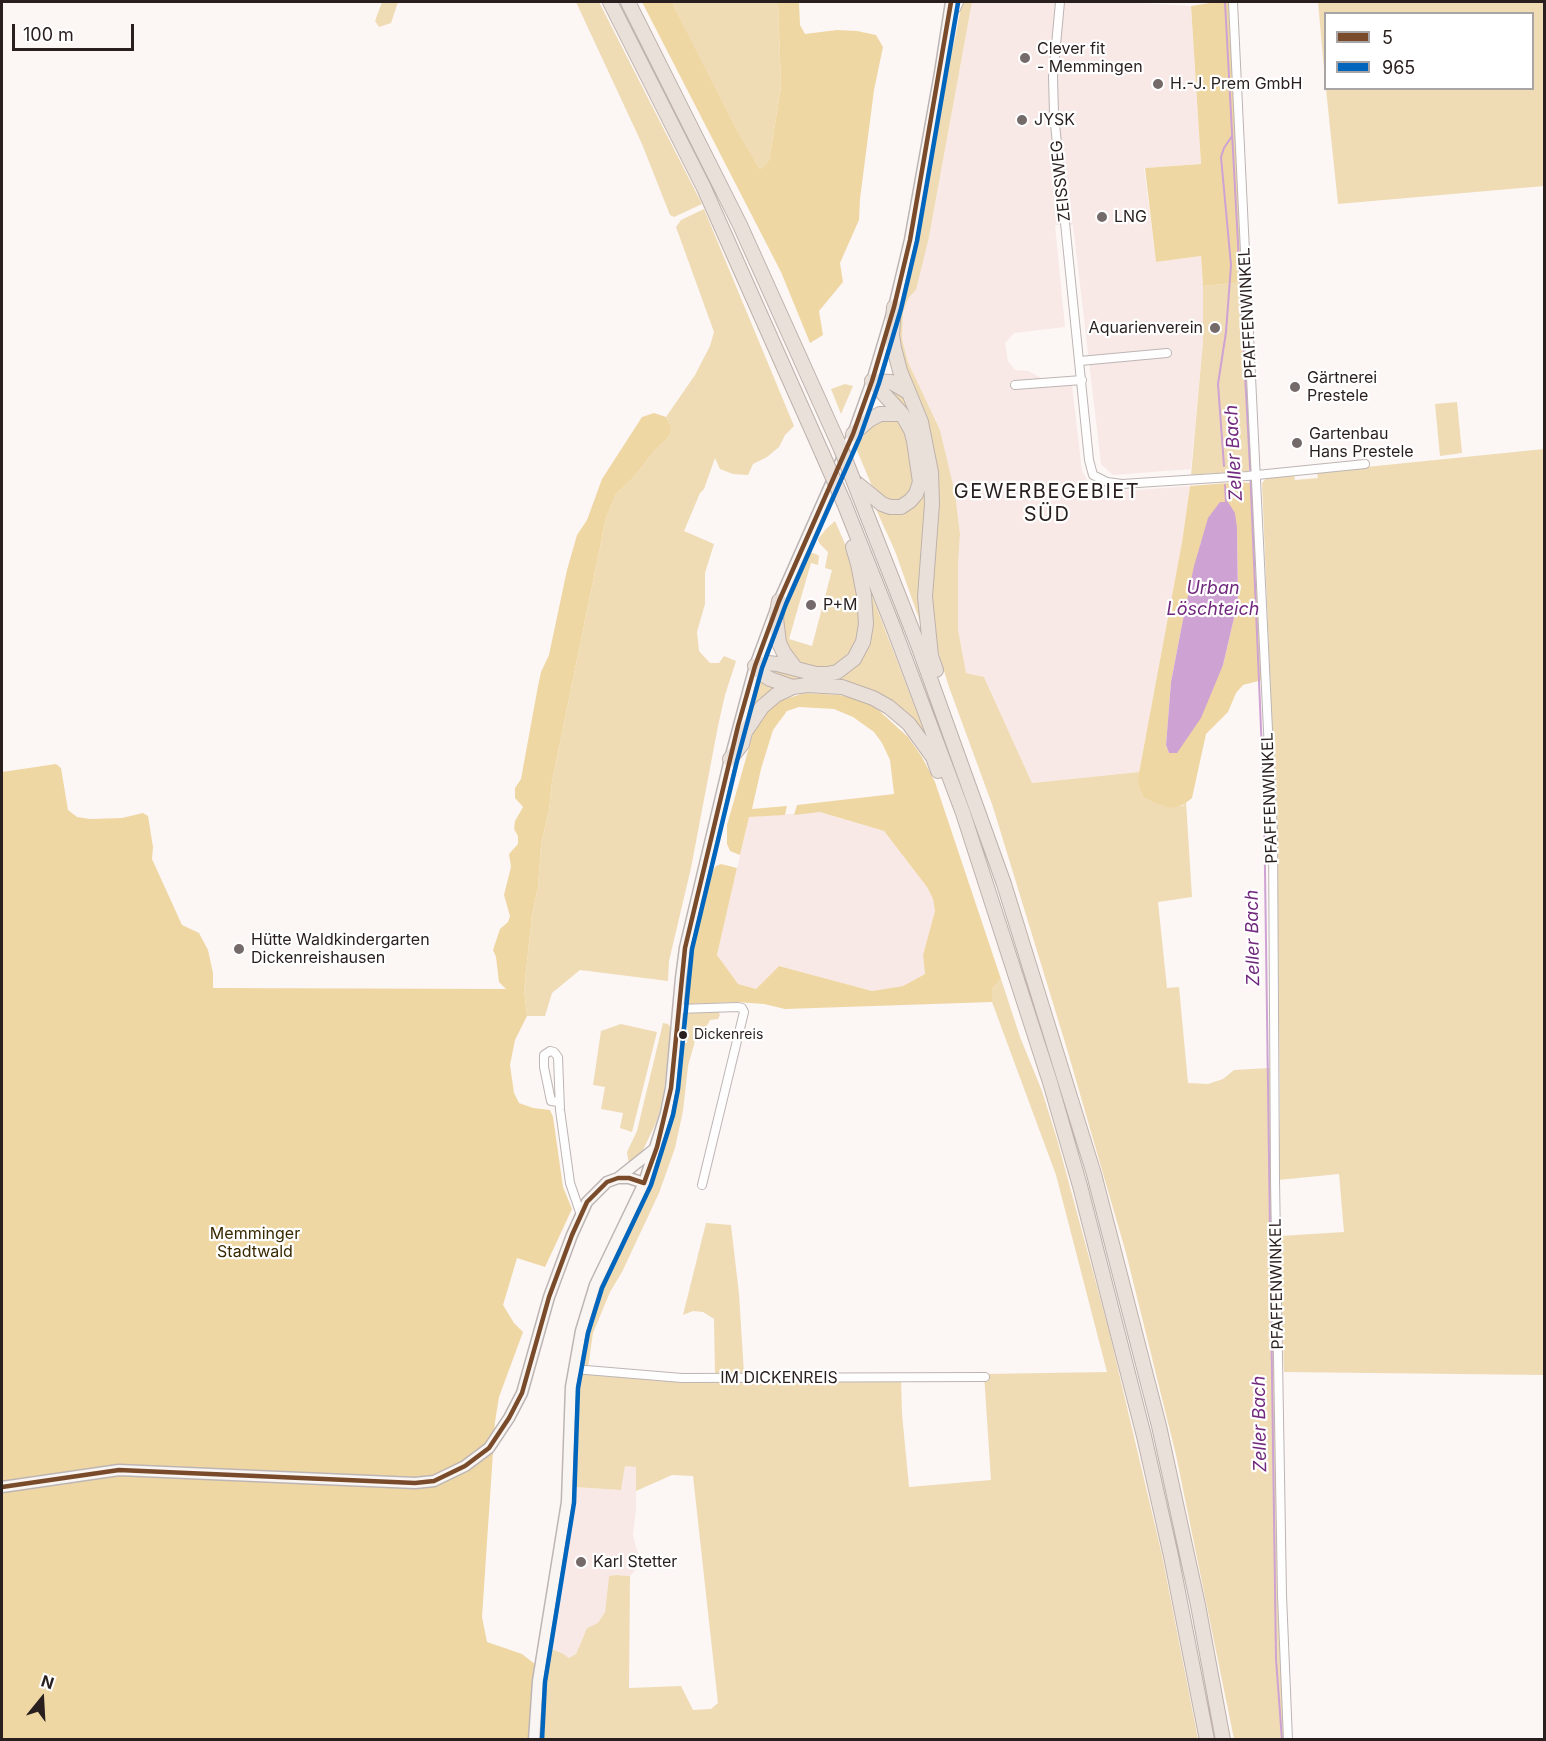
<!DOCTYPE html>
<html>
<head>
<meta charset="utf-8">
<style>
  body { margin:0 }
  #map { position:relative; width:1546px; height:1741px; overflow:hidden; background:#fcf6f5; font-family:Inter,sans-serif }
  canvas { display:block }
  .frame { position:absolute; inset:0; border:3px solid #291f1e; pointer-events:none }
  .legend { position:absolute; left:1324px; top:12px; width:210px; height:78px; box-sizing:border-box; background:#fff; border:2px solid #a9a5a5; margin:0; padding:8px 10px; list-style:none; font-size:18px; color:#291f1e }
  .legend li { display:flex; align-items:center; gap:12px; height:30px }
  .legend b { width:30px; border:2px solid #a9a5a5 }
  .north { position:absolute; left:12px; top:1669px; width:60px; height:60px; -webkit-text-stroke:4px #fff; paint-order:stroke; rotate:18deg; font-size:16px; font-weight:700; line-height:24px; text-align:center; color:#291f1e }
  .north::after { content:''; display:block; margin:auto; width:21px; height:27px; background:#291f1e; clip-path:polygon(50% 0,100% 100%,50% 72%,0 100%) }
  .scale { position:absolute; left:12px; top:24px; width:122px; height:27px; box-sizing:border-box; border:3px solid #291f1e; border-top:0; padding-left:8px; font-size:18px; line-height:21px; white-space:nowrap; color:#291f1e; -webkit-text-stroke:4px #fff; paint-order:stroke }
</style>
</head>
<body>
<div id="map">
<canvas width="1546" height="1741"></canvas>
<div class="frame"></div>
<ul class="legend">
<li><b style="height:8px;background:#7a4b2a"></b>5</li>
<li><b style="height:8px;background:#0065bd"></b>965</li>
</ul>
<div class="north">N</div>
<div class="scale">100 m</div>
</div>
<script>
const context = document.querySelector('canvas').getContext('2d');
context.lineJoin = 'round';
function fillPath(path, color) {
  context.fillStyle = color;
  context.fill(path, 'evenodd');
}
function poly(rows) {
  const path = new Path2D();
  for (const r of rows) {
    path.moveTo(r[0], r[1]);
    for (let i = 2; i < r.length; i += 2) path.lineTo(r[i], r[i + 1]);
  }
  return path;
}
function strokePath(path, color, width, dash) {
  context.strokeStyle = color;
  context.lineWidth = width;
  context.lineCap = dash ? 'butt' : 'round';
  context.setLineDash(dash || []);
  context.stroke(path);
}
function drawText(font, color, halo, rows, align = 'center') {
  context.font = font + ' Inter,sans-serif';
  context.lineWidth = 4.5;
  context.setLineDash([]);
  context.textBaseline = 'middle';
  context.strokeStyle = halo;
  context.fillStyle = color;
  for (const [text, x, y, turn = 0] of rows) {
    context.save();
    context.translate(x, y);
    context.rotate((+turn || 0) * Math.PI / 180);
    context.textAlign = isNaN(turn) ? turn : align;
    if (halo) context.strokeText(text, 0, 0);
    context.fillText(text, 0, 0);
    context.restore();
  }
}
const built = poly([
  [972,2,1119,2,1191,6,1201,164,1144,168,1156,262,1201,256,1204,299,1203,341,1191,469,1113,475,1101,464,1073,225,1055,225,1065,327,1014,333,1005,343,1008,361,1015,370,1028,371,1045,380,1071,377,1082,471,1088,482,1095,487,1111,492,1190,486,1182,542,1139,772,1032,783,984,677,966,673,958,629,958,567,960,534,955,493,940,430,908,362,902,339,903,312,929,237],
  [820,812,884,831,927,887,933,899,935,911,923,955,925,974,903,986,872,991,779,966,756,989,737,984,717,955,749,817],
  [625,1466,636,1466,636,1508,633,1535,638,1554,638,1567,630,1576,616,1575,609,1577,605,1612,599,1623,587,1628,576,1654,569,1658,562,1653,548,1648,568,1530,573,1487,621,1490]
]);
const green = poly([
  [382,2,398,2,391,23,379,27,375,21],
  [576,2,599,2,702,204,674,217,670,215,642,144],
  [672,2,778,2,781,87,769,160,760,169,737,132],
  [962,2,972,2,929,237,916,290,909,297,903,312,902,339,908,362,940,430,955,493,960,534,958,567,958,629,966,673,984,677,1032,783,1139,772,1139,788,1143,797,1152,802,1183,806,1186,802,1192,897,1158,902,1167,988,1179,987,1188,1083,1208,1084,1223,1079,1234,1070,1270,1068,1271,1168,1285,1739,1234,1739,1176,1455,1126,1253,1067,1049,993,807,949,687,938,651,931,619,930,588,938,478,929,427,920,400,905,369,898,346,898,320,920,219,946,69,954,43],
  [1318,2,1544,2,1544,186,1338,204,1326,89,1532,88,1532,14,1326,14,1325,80],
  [704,209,794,426,785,435,779,447,767,457,753,464,748,475,733,474,720,469,715,458,704,489,700,493,684,531,714,544,705,573,705,604,697,632,699,651,710,663,719,663,724,656,736,661,725,695,718,726,691,868,669,961,668,981,580,970,552,993,545,1016,527,1016,524,990,532,915,538,888,541,845,549,810,552,782,606,518,616,494,635,476,655,450,669,437,672,428,666,417,695,375,710,346,714,332,676,227,681,220],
  [1245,282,1252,465,1248,471,1191,475,1203,341,1203,286],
  [845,384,853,386,841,414,831,389],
  [881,385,889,385,897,389,908,401,918,426,925,461,927,504,921,572,923,630,895,551,874,505,885,511,901,512,908,510,919,501,924,489,925,480,922,454,915,426,909,415],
  [1457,402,1462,453,1440,456,1435,404],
  [891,419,899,423,907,432,915,482,912,493,904,501,893,503,874,491,856,448,870,426,879,420],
  [1544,449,1544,1375,1284,1372,1280,1236,1344,1232,1339,1174,1278,1180,1280,1112,1277,844,1262,483,1267,477,1294,474,1295,480,1318,478,1317,472],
  [835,521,849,553,857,583,861,629,850,656,830,668,806,667,798,662,788,651,782,630,783,616,792,590,806,558,809,552,816,554,819,556,818,565,811,563,789,639,812,646,832,570,825,568,828,552,819,543,818,539,826,529],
  [869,588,924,731,922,732,897,707,767,672,767,667,812,679,858,663],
  [759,678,780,688,748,715],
  [1001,979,1020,1037,1042,1091,1057,1139,1109,1331,1162,1555,1198,1739,539,1740,544,1675,548,1648,562,1653,569,1658,576,1654,587,1628,598,1623,605,1612,609,1576,616,1575,630,1576,629,1688,681,1686,693,1710,711,1709,718,1703,693,1476,672,1475,636,1491,636,1467,625,1466,621,1490,573,1487,578,1373,901,1379,902,1414,909,1487,991,1480,984,1374,1107,1372,1056,1175,992,1002,992,989],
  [696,1011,718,1011,720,1015,718,1019,710,1020,705,1029,698,1030,688,1066,683,1111,675,1148,659,1193,622,1272,610,1292,593,1333,588,1368,584,1367,579,1361,598,1292,651,1185,662,1151,671,1113,683,1043,687,1043,688,1032,685,1015],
  [663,1023,668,1024,671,1028,663,1101,655,1125,643,1150,629,1165,627,1152,637,1131],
  [621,1024,657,1032,632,1132,620,1128,623,1113,601,1109,605,1087,593,1085,601,1031],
  [706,1223,731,1225,739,1294,744,1374,715,1375,714,1319,703,1312,693,1311,683,1315]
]);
const forest = poly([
  [642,2,672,2,737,131,760,169,769,160,781,87,778,2,799,2,800,25,805,34,837,30,857,31,876,35,883,47,874,90,860,199,859,220,840,263,843,282,819,311,823,335,810,343,781,272],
  [1216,2,1230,2,1245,282,1203,286,1201,256,1156,262,1145,168,1201,164,1191,6],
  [654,413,666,417,672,428,669,437,655,450,635,476,616,494,606,518,552,782,549,810,541,845,538,888,532,915,524,990,527,1016,515,1040,510,1065,514,1093,519,1103,533,1108,550,1110,553,1117,563,1187,572,1209,545,1267,517,1258,503,1305,514,1323,523,1332,499,1397,495,1422,482,1617,487,1642,522,1654,536,1665,529,1739,2,1740,2,772,56,764,61,768,68,810,77,817,90,819,122,818,143,813,148,816,153,847,152,859,182,925,199,933,208,950,213,973,213,988,506,989,499,982,496,957,493,950,500,929,508,922,510,916,504,895,511,867,509,854,518,844,518,836,514,829,515,821,523,807,515,798,515,788,521,779,538,686,541,672,549,655,567,570,577,535,587,520,602,479,642,417],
  [1240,482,1250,483,1252,486,1262,680,1243,685,1236,693,1228,712,1206,734,1192,798,1183,805,1171,808,1152,802,1143,797,1139,788,1138,778,1182,542,1190,486],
  [1220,502,1228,502,1237,528,1238,601,1223,665,1169,753,1166,745,1171,682,1180,635,1201,542],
  [805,693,839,695,858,699,875,707,908,737,922,757,935,782,1001,979,992,989,992,1002,785,1009,764,1004,736,1002,691,1004,686,1004,684,1001,693,939,711,874,716,866,721,864,737,868,717,955,738,984,756,989,779,966,872,991,903,986,925,974,923,955,935,911,933,899,927,887,884,831,820,812,794,815,797,805,894,794,890,760,882,743,874,732,853,717,834,709,799,707,787,711,773,730,761,769,752,809,787,806,785,815,749,817,740,855,730,851,727,844,727,825,754,730,764,715,779,701]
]);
const water = poly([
  [1220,502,1228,502,1235,513,1237,528,1238,601,1223,665,1201,718,1177,753,1169,753,1166,745,1171,682,1180,635,1194,566,1208,518]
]);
const stream = poly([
  [1225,2,1250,467,1264,800,1276,1659,1282,1740],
  [1224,466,1218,384,1226,332,1231,265,1221,157,1224,148,1232,136],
  [1225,485,1226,502]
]);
const street = poly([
  [1060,2,1053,77,1054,114,1089,460,1093,475,1107,482,1122,484,1247,476,1365,464],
  [1233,2,1273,834,1275,1180,1282,1595,1288,1740],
  [949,13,956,9,959,2],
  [1080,361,1167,353],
  [1015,385,1082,380],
  [678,1009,738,1007,742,1008,744,1012,702,1185],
  [559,1102,551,1101,544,1067,544,1055,550,1051,554,1052,558,1057,560,1110,570,1183,581,1215],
  [574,1369,682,1378,985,1377]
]);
const secondary = poly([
  [618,1178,657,1147],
  [2,1487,119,1470,415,1483,434,1481,465,1466,489,1448,509,1418,522,1393,549,1297,572,1235,587,1202,607,1182,618,1178,629,1178,644,1183],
  [534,1740,538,1681,567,1502,571,1387,581,1331,595,1285,644,1183,666,1113,671,1088,681,978,685,948,730,759,755,666,779,601,853,434,872,381,894,307,910,240,940,73,951,2]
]);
const highway = poly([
  [610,2,704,188,822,453],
  [628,2,740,225,841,449],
  [894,307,892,335,894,348,900,371,921,422,931,472,932,504,925,597,931,656,936,670],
  [872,381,902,414],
  [872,381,891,382,908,392],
  [853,434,869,420,880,414,902,414,911,430,914,441,920,482,916,494,910,501,901,507,890,507,882,504,855,482],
  [854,482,918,645,1004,884,1094,1174,1159,1426,1198,1605,1223,1740],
  [844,503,894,629,963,813,1050,1082,1080,1186,1144,1436,1171,1556,1207,1740],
  [853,547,858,564,864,595,866,624,863,642,854,659,837,672,827,674,816,674,777,664,768,663,755,666,762,674,770,679,793,687,807,685,842,687,873,698,889,707,909,724,933,757,938,771],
  [779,601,776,618,779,643,784,653,796,669],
  [730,759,742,744,745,732,762,707,776,695,793,687]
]);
const highwayBridge = poly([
  [841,449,854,482],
  [822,453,844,503]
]);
const bus1 = poly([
  [2,1487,119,1470,415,1483,434,1481,465,1466,489,1448,509,1418,522,1393,549,1297,572,1235,587,1202,607,1182,618,1178,629,1178,644,1183,657,1147,671,1088,685,948,738,726,755,666,779,601,853,434,872,381,894,307,910,240,951,2]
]);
const bus2 = poly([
  [542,1740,545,1682,574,1503,578,1388,588,1333,602,1288,651,1185,673,1115,678,1089,692,949,737,761,762,668,786,604,860,437,879,383,901,309,917,241,958,3]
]);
const markers = [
  [1025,58,6,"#736a69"],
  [1158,84,6,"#736a69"],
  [1022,120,6,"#736a69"],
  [1102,217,6,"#736a69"],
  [1215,328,6,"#736a69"],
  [1295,387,6,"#736a69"],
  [1297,443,6,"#736a69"],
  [811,605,6,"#736a69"],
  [239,949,6,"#736a69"],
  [683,1035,5,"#291f1e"],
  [581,1562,6,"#736a69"]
];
const busNames = [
  ["Dickenreis",694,1035]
];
const poiNames = [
  ["Clever fit",1037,49],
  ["- Memmingen",1037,67],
  ["H.-J. Prem GmbH",1170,84],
  ["JYSK",1034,120],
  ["LNG",1114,217],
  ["Aquarienverein",1203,328,"right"],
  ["Gärtnerei",1307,378],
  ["Prestele",1307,396],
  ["Gartenbau",1309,434],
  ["Hans Prestele",1309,452],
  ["P+M",823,605],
  ["Hütte Waldkindergarten",251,940],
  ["Dickenreishausen",251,958],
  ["Karl Stetter",593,1562]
];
const streetNames = [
  ["ZEISSWEG",1061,181,-96],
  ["PFAFFENWINKEL",1248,313,-93],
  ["PFAFFENWINKEL",1270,798,-92],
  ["PFAFFENWINKEL",1277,1284,-91],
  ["IM DICKENREIS",779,1378]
];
const parkNames = [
  ["Memminger",255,1234],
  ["Stadtwald",255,1252]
];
const waterNames = [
  ["Zeller Bach",1234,453,-93],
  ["Urban",1213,589],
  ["Löschteich",1213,610],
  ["Zeller Bach",1253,938,-91],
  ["Zeller Bach",1260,1424,-91]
];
const quarterNames = [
  ["GEWERBEGEBIET",1047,492],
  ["SÜD",1047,515]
];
fillPath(built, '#f8e9e7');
fillPath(green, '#efdcb5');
fillPath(forest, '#efd7a4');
fillPath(water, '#cea2d3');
strokePath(stream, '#cea2d3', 2);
strokePath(street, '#bdb5b4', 10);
strokePath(secondary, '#bdb5b4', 13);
strokePath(highway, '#beb2ab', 16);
strokePath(street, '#fffefe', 8);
strokePath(secondary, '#f9f5f2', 10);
strokePath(highway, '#eae0da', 14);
strokePath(highwayBridge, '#beb2ab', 16, []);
strokePath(highwayBridge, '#eae0da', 14);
strokePath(bus1, '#7a4b2a', 4.5);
strokePath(bus2, '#0065bd', 4.5);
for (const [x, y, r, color] of markers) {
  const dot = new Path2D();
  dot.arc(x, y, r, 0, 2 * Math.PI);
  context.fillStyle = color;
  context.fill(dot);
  strokePath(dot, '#fff', 2);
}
drawText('14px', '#291f1e', '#fff', busNames, 'left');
drawText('16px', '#291f1e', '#fff', poiNames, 'left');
drawText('16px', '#291f1e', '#fff', streetNames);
drawText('16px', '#392900', '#fff', parkNames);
drawText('italic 18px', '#71297e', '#fff', waterNames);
context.letterSpacing = '1.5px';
drawText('20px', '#291f1e', '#fff', quarterNames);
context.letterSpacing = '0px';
</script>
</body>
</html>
